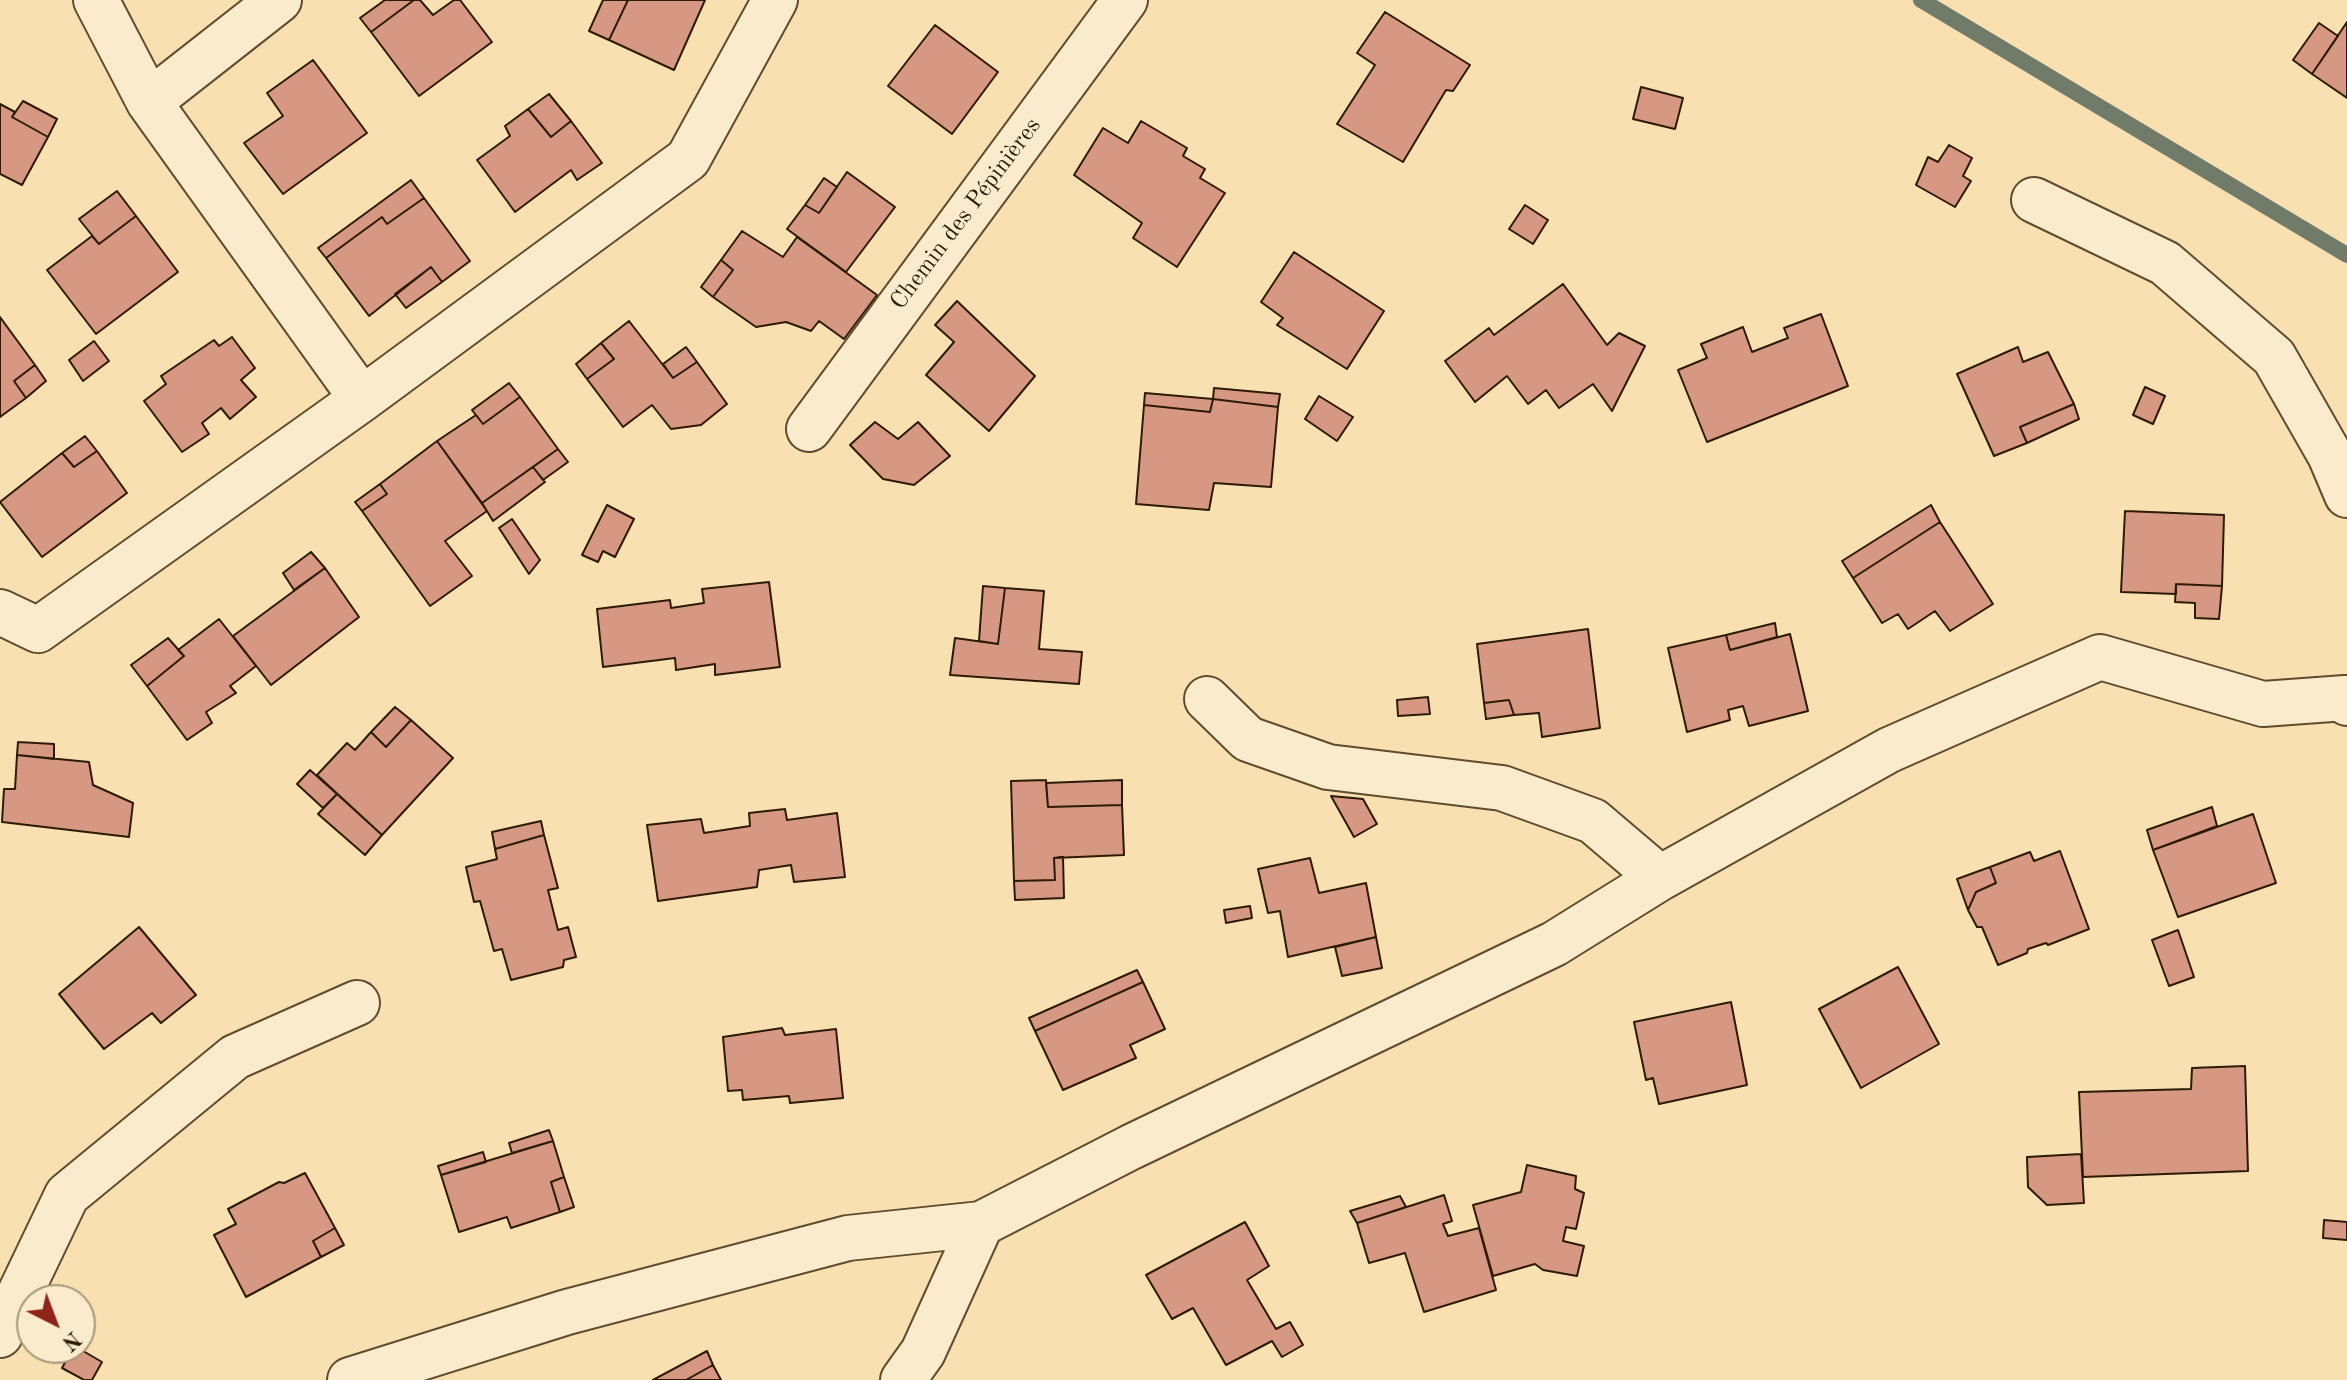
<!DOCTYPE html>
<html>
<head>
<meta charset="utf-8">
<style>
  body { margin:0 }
  #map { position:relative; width:2347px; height:1380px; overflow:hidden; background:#f8e0b1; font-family:"Old Standard TT",serif }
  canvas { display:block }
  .north { position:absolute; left:16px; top:1284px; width:80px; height:80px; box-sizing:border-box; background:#faebcc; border:2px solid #a8987b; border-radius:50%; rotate:138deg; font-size:22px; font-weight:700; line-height:32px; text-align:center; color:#2c1b02 }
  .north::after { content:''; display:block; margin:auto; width:28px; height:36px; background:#8f2418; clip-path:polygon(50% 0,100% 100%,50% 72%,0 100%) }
</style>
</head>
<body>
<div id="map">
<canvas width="2347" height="1380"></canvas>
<div class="north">N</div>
</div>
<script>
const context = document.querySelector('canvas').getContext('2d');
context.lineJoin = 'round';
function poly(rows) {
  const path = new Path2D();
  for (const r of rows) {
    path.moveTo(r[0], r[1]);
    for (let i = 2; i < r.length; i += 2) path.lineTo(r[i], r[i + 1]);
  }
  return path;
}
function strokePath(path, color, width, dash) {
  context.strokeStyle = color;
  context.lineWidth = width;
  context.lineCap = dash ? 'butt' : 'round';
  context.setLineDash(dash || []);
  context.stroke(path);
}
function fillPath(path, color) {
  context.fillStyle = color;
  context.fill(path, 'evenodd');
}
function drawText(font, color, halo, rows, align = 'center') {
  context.font = font + ' "Old Standard TT",serif';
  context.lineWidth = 7;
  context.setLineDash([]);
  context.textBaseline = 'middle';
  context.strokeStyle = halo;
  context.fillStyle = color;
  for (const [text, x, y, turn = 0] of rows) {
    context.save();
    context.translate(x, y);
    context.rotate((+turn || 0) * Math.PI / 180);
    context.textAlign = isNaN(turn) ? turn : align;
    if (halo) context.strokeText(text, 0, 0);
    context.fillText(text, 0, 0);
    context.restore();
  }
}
const stream = poly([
  [1921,0,2347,255]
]);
const building = poly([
  [385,0,414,0,371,32,360,18,385,0],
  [414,0,420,0,433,15,454,0,460,0,492,42,419,96,371,32,414,0],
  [603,0,628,0,609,40,589,31,603,0],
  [628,0,705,0,674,70,609,40,628,0],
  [1385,12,1470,65,1453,91,1446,90,1403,162,1337,124,1375,65,1357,53,1385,12],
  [2347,22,2347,98,2312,74,2347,22],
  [2319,23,2338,36,2312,74,2293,60,2319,23],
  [935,25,998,72,952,134,888,86,935,25],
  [313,60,367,133,283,194,244,143,283,116,267,93,313,60],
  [1641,87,1683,98,1675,129,1633,119,1641,87],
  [549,94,571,121,551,137,528,109,549,94],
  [23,101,57,119,48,137,12,117,23,101],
  [0,104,15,112,12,117,48,137,22,185,0,174,0,104],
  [528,109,551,137,571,121,602,163,577,180,571,170,515,212,477,160,510,136,505,126,528,109],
  [1141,121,1187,148,1183,156,1205,169,1200,178,1225,193,1177,267,1133,238,1142,223,1074,175,1103,128,1128,143,1141,121],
  [1949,145,1972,158,1963,176,1971,181,1955,207,1916,185,1928,157,1938,162,1949,145],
  [847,172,895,207,846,272,787,229,805,205,819,213,847,172],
  [824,178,837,187,819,213,805,205,824,178],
  [411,180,424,198,387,224,382,217,326,258,318,248,411,180],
  [117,191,136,216,99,244,79,219,117,191],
  [424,198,470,261,442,282,431,267,369,316,326,258,382,217,387,224,424,198],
  [1525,205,1548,220,1533,244,1509,229,1525,205],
  [136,216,178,272,96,334,47,270,92,236,99,244,136,216],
  [742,231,783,257,797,237,877,295,844,339,819,321,811,331,786,322,756,327,713,297,733,270,721,260,742,231],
  [1294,252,1384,311,1347,369,1277,325,1283,318,1261,302,1294,252],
  [721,260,733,270,713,297,701,287,721,260],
  [431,267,442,282,406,308,395,294,431,267],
  [1563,284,1607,345,1619,333,1645,346,1612,411,1593,384,1559,408,1546,390,1528,404,1507,376,1475,402,1445,361,1489,328,1494,335,1563,284],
  [957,301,1035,376,989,431,926,375,954,342,935,325,957,301],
  [1821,314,1848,386,1707,442,1678,370,1707,358,1701,344,1743,327,1752,352,1788,338,1784,328,1821,314],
  [0,317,35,365,14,381,26,398,0,417,0,317],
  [629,321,673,378,697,362,727,404,701,425,671,429,652,405,623,427,587,379,614,359,601,343,629,321],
  [232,337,255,368,241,380,256,397,230,419,221,408,202,423,209,434,182,452,144,401,166,384,161,376,214,340,219,346,232,337],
  [94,341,109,361,83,381,69,360,94,341],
  [601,343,614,359,587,379,576,364,601,343],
  [686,347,697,362,673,378,663,364,686,347],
  [2018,347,2023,362,2048,352,2074,404,2020,427,2027,443,1994,456,1957,374,2018,347],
  [35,365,46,381,26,398,14,381,35,365],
  [509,383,520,397,483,424,472,410,509,383],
  [2145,387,2165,396,2153,424,2133,415,2145,387],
  [1214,388,1280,394,1278,407,1213,399,1214,388],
  [1145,393,1213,399,1210,412,1144,405,1145,393],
  [1319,396,1353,417,1337,441,1305,419,1319,396],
  [520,397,558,449,482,503,437,441,476,415,483,424,520,397],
  [1213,399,1278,407,1271,487,1214,483,1209,510,1136,504,1144,405,1210,412,1213,399],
  [2074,404,2079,419,2027,443,2020,427,2074,404],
  [875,422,898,439,918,422,950,456,914,485,883,479,850,445,875,422],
  [85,436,97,451,74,467,62,453,85,436],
  [437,441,487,511,445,541,472,576,430,606,362,511,387,494,380,484,437,441],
  [558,449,568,462,543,480,533,467,558,449],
  [97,451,127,493,42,557,0,502,62,453,74,467,97,451],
  [533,467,545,482,493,521,482,503,533,467],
  [380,484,387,494,362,511,355,502,380,484],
  [607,505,634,519,615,557,603,551,598,562,582,555,607,505],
  [1931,505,1940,522,1853,578,1842,561,1931,505],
  [2125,511,2224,515,2222,586,2176,584,2176,594,2121,592,2125,511],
  [512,519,540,560,529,574,499,528,512,519],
  [1940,522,1993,604,1950,631,1935,611,1908,629,1898,614,1882,623,1853,578,1940,522],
  [311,552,325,568,294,590,283,573,311,552],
  [325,568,359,617,271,685,233,636,325,568],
  [769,582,780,667,715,675,715,664,676,670,675,658,603,667,597,609,670,600,671,608,704,603,702,589,769,582],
  [2176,584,2222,586,2219,619,2195,618,2195,603,2175,602,2176,584],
  [983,586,1005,588,998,644,979,641,983,586],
  [1005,588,1044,591,1039,649,1082,652,1079,684,950,675,955,638,998,644,1005,588],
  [219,619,256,666,230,686,236,693,206,712,212,723,187,740,147,686,184,656,178,650,219,619],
  [1775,623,1777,637,1730,650,1726,635,1775,623],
  [1588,629,1600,728,1542,737,1539,713,1514,715,1509,700,1484,703,1477,644,1588,629],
  [1790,634,1808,711,1749,726,1743,706,1728,710,1730,720,1687,732,1668,648,1726,635,1730,650,1790,634],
  [168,638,184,656,147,686,131,665,168,638],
  [1428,697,1430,714,1398,716,1397,700,1428,697],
  [1509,700,1514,715,1486,719,1484,703,1509,700],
  [395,707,411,720,386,747,371,732,395,707],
  [411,720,453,758,382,835,317,775,347,743,355,750,371,732,386,747,411,720],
  [18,742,54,744,54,759,17,755,18,742],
  [17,755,89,762,93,785,133,803,129,837,2,822,4,789,15,789,17,755],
  [310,770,337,794,323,808,297,784,310,770],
  [1046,780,1048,807,1122,805,1124,855,1054,858,1055,880,1014,881,1011,781,1046,780],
  [1122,780,1122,805,1048,807,1046,783,1122,780],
  [337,794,382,835,365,855,318,814,337,794],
  [1331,796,1363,799,1377,824,1354,837,1331,796],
  [2212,807,2217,826,2153,850,2147,830,2212,807],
  [785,809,787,820,837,813,845,877,794,882,791,865,759,870,757,887,658,901,647,825,701,819,704,833,750,826,749,813,785,809],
  [2253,814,2276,883,2178,917,2153,850,2253,814],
  [541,821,544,835,495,849,492,832,541,821],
  [544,835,558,888,548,890,558,930,568,927,576,957,564,960,563,967,511,980,502,949,494,951,480,901,474,902,466,867,497,859,495,849,544,835],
  [2060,851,2089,929,2048,945,2046,943,2028,949,2027,953,1998,965,1982,927,1977,927,1968,910,1976,892,1996,883,1990,867,2030,852,2034,861,2060,851],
  [1063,857,1064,898,1015,900,1014,881,1055,880,1054,858,1063,857],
  [1310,858,1319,893,1366,883,1376,937,1288,957,1280,911,1268,913,1258,869,1310,858],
  [1990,867,1996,883,1976,892,1968,910,1957,879,1990,867],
  [1250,906,1252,918,1226,923,1224,910,1250,906],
  [139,927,196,995,161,1023,152,1013,104,1049,59,994,139,927],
  [2178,930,2194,977,2169,986,2152,940,2178,930],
  [1376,937,1382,968,1342,976,1335,947,1376,937],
  [1898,967,1939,1044,1861,1088,1819,1009,1898,967],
  [1137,970,1143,982,1035,1031,1029,1018,1137,970],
  [1143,982,1165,1029,1130,1045,1136,1058,1063,1090,1035,1031,1143,982],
  [1731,1002,1747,1085,1659,1104,1653,1078,1646,1080,1634,1022,1731,1002],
  [782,1028,785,1035,836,1029,843,1098,790,1103,789,1096,743,1100,742,1090,728,1091,723,1037,782,1028],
  [2245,1066,2248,1171,2083,1177,2079,1092,2191,1089,2192,1068,2245,1066],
  [549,1130,553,1141,512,1153,509,1143,549,1130],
  [553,1141,564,1177,551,1182,560,1212,511,1228,507,1217,459,1232,441,1175,553,1141],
  [483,1152,486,1162,441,1175,438,1166,483,1152],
  [2081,1154,2084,1203,2047,1205,2028,1187,2027,1157,2081,1154],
  [1527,1165,1576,1176,1575,1189,1584,1193,1576,1229,1566,1227,1563,1241,1584,1246,1577,1276,1543,1270,1535,1264,1493,1276,1473,1205,1521,1192,1527,1165],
  [305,1173,335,1228,313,1241,321,1257,246,1297,214,1235,236,1224,228,1209,279,1182,284,1183,305,1173],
  [564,1177,574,1207,560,1212,551,1182,564,1177],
  [1444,1195,1452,1221,1443,1224,1448,1236,1479,1228,1496,1290,1424,1312,1405,1253,1369,1263,1357,1223,1444,1195],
  [1400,1196,1406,1207,1357,1223,1350,1211,1400,1196],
  [2324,1220,2347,1222,2347,1240,2323,1238,2324,1220],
  [1245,1222,1269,1266,1247,1280,1276,1329,1290,1322,1303,1345,1282,1357,1272,1341,1226,1365,1193,1308,1172,1319,1146,1275,1245,1222],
  [335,1228,344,1245,321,1257,313,1241,335,1228],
  [73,1348,78,1348,102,1362,92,1380,84,1380,62,1368,73,1348],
  [707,1351,713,1365,686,1380,653,1380,707,1351],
  [713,1365,721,1380,686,1380,713,1365]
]);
const minor = poly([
  [96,0,149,102],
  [279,0,149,102,362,399],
  [2034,200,2165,263,2274,357,2330,455,2347,495],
  [809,429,1125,0],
  [0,612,38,630,362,399,688,159,775,0],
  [1207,699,1248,739,1328,767,1502,788,1593,821,1660,878],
  [981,1224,1131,1147,1554,944,1660,878,1889,750,2100,657,2263,704,2345,698,2347,703],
  [0,1335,67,1195,235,1057,357,1003],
  [350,1380,567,1312,848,1238,981,1224,923,1352,903,1380]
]);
const streetNames = [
  ["Chemin des Pépinières",966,214,-53]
];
strokePath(stream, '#707c69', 16);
fillPath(building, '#d79883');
strokePath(building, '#2c1b02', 2);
strokePath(minor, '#5f4c2e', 48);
strokePath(minor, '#faebcc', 44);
drawText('24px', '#2c1b02', '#faebcc', streetNames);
</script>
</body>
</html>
